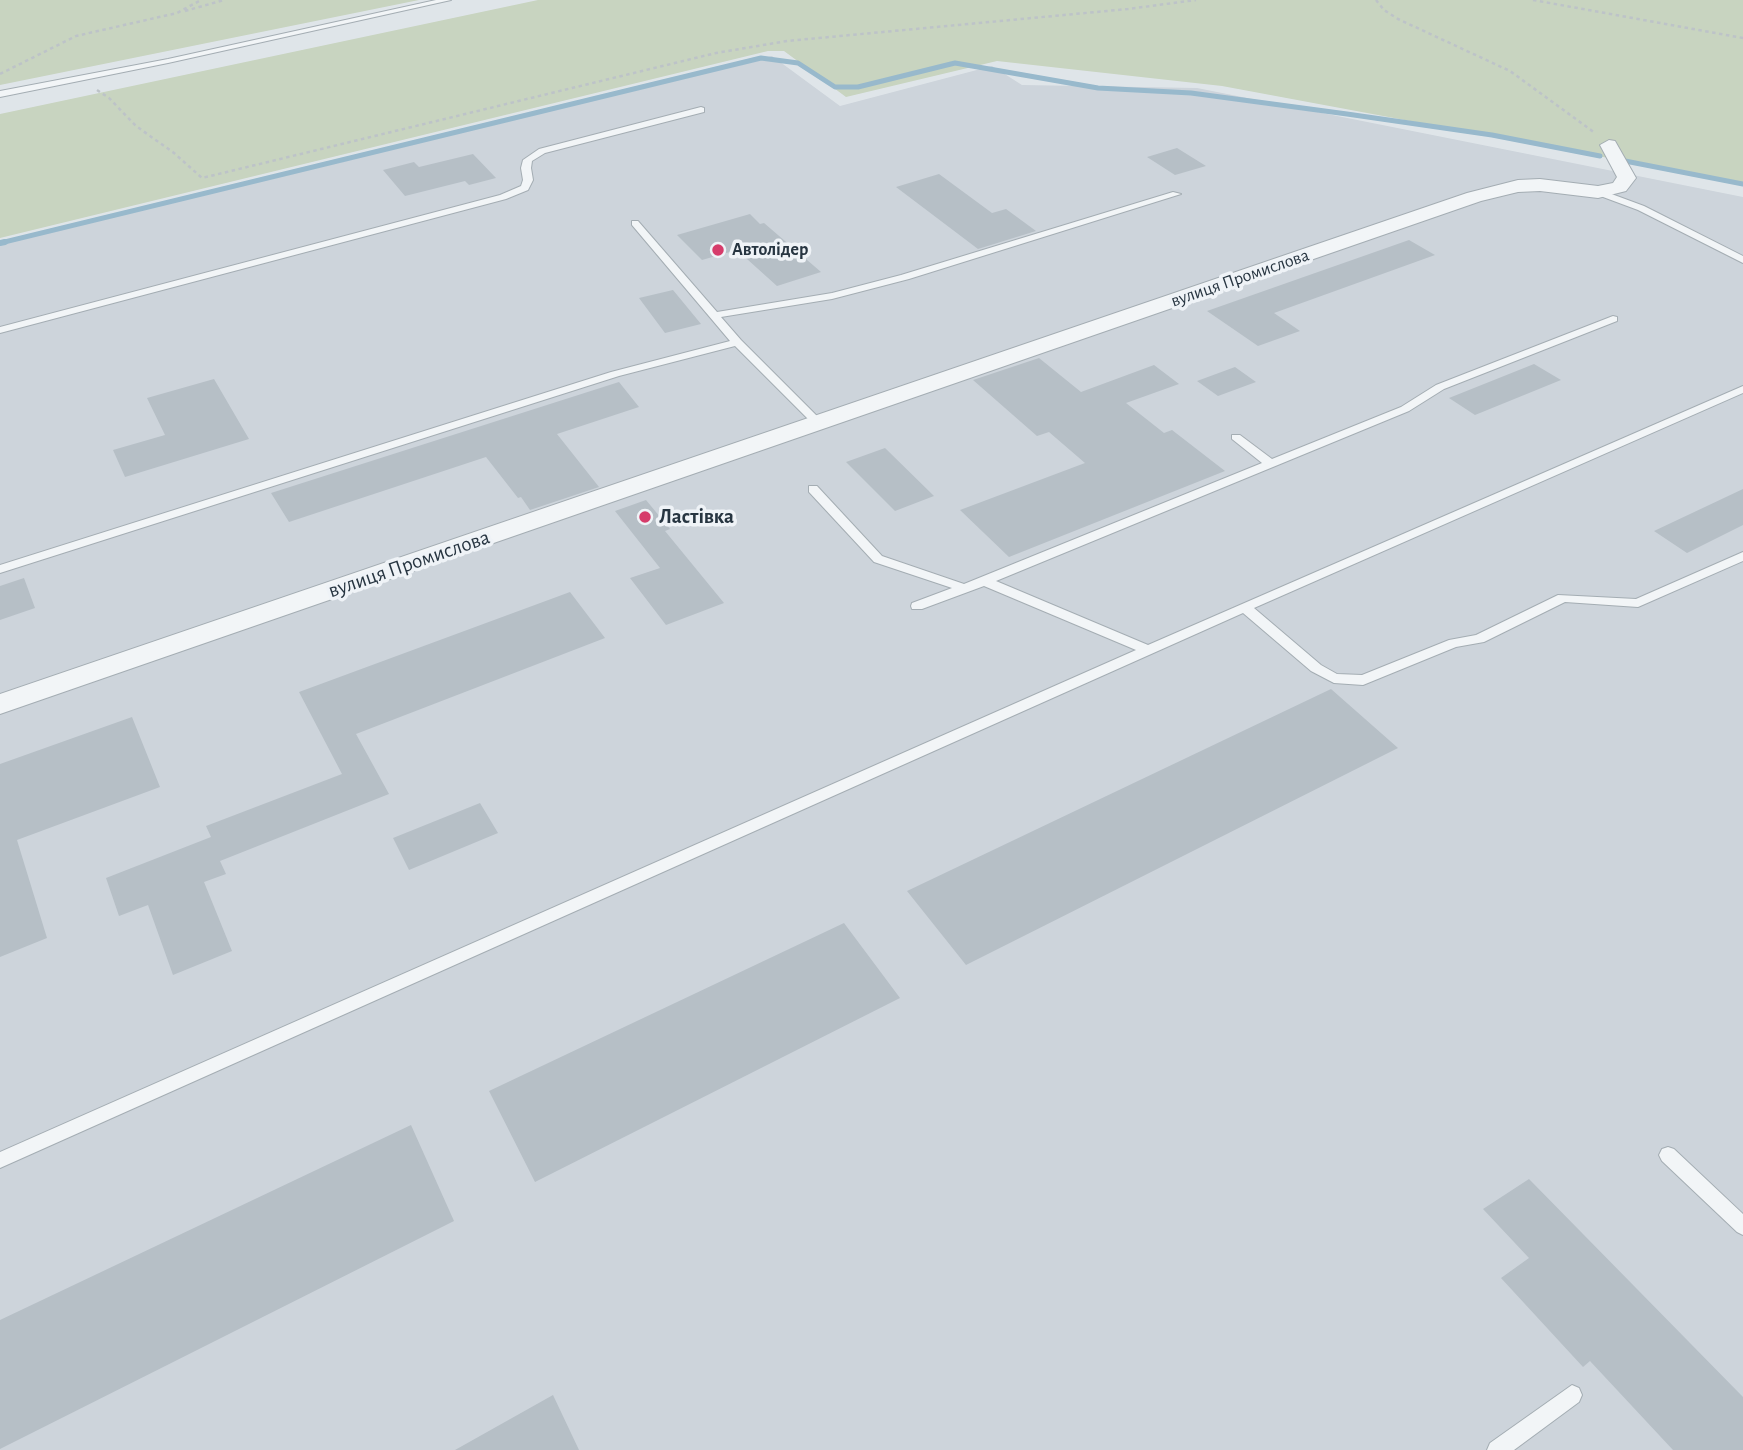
<!DOCTYPE html>
<html>
<head>
<meta charset="utf-8">
<style>
  body { margin:0 }
  canvas { display:block; background:#dfe5e9 }
</style>
</head>
<body>
<canvas width="1743" height="1450"></canvas>
<script>
const context = document.querySelector('canvas').getContext('2d');
context.lineJoin = 'round';
function fillPath(path, color) {
  context.fillStyle = color;
  context.fill(path, 'evenodd');
}
function poly(rows) {
  const path = new Path2D();
  for (const r of rows) {
    path.moveTo(r[0], r[1]);
    for (let i = 2; i < r.length; i += 2) path.lineTo(r[i], r[i + 1]);
  }
  return path;
}
function strokePath(path, color, width, dash) {
  context.strokeStyle = color;
  context.lineWidth = width;
  context.lineCap = dash ? 'butt' : 'round';
  context.setLineDash(dash || []);
  context.stroke(path);
}
function drawText(font, color, halo, rows, align = 'center') {
  context.font = font + ' "Alegreya Sans",sans-serif';
  context.lineWidth = 7;
  context.setLineDash([]);
  context.textBaseline = 'middle';
  context.strokeStyle = halo;
  context.fillStyle = color;
  for (const [text, x, y, turn = 0] of rows) {
    context.save();
    context.translate(x, y);
    context.rotate((+turn || 0) * Math.PI / 180);
    context.textAlign = isNaN(turn) ? turn : align;
    if (halo) context.strokeText(text, 0, 0);
    context.fillText(text, 0, 0);
    context.restore();
  }
}
const built = poly([
  [772,56,840,106,992,66,1022,85,1197,88,1743,197,1743,1450,0,1450,0,245]
]);
const green = poly([
  [0,0,419,0,0,85],
  [538,0,1743,0,1743,183,1222,86,997,61,846,97,784,51,768,51,0,238,0,114]
]);
const streamFar1 = poly([
  [1625,161,1743,184],
  [0,243,761,58,798,63,835,87,858,87,955,63,1098,88,1191,93,1347,114,1492,135,1600,156]
]);
const stream = poly([
  [0,243,5,242]
]);
const building = poly([
  [1177,148,1206,166,1175,175,1147,157],
  [473,154,496,178,469,185,465,181,405,196,383,170,414,162,419,167],
  [939,174,992,213,1006,209,1036,231,978,249,896,187],
  [750,214,760,224,764,223,821,272,777,286,737,250,702,260,677,235],
  [1409,240,1435,255,1274,313,1300,331,1258,346,1207,311],
  [673,290,701,324,665,333,639,298],
  [1039,358,1081,392,1154,365,1179,384,1126,403,1164,433,1172,430,1225,471,1009,557,960,510,1085,463,1049,432,1037,436,973,380],
  [1534,364,1561,380,1475,415,1449,398],
  [1235,367,1256,382,1218,396,1197,381],
  [214,379,249,439,125,477,113,450,165,435,147,398],
  [619,382,639,407,557,434,599,487,530,510,521,497,518,498,486,457,289,522,271,493],
  [885,448,934,496,895,511,846,462],
  [1743,489,1743,525,1687,553,1654,531],
  [646,500,670,529,665,531,724,603,666,625,630,578,660,568,615,511],
  [24,578,35,608,0,620,0,586],
  [570,592,605,638,356,734,389,794,220,861,226,874,204,882,232,951,173,975,148,905,119,916,106,878,211,837,206,826,342,774,299,692],
  [1331,689,1398,748,966,965,907,891],
  [132,717,160,787,17,840,47,938,0,957,0,764],
  [480,803,498,833,409,870,393,838],
  [844,923,900,998,535,1182,489,1091],
  [411,1125,454,1221,0,1449,0,1320],
  [1529,1179,1743,1397,1743,1450,1673,1450,1590,1361,1583,1367,1501,1278,1529,1258,1483,1209],
  [553,1395,579,1450,455,1450]
]);
const path = poly([
  [1376,0,1384,10,1398,19,1510,71,1595,133],
  [1533,0,1743,38],
  [185,11,224,0],
  [0,74,76,36,177,13,201,0],
  [97,90,109,98,136,126,174,153,202,178,716,53,787,41,1128,9,1196,0]
]);
const service = poly([
  [436,0,451,0,168,63,0,97,0,91,168,59,436,0],
  [701,107,704,108,704,112,545,153,532,161,531,168,533,180,528,190,506,199,0,333,0,327,500,195,521,186,523,180,521,168,523,160,539,149,701,107],
  [1598,189,1644,206,1743,256,1743,263,1638,210,1595,194,1595,190,1598,189],
  [1173,192,1181,194,909,279,832,299,721,317,741,340,822,421,822,425,814,425,735,346,619,376,0,573,0,565,611,372,730,341,632,225,632,221,638,221,717,312,832,293,901,275,1173,192],
  [1613,316,1617,317,1617,321,1444,389,1409,411,996,581,1148,645,1743,386,1743,393,1254,608,1321,665,1337,674,1362,675,1449,640,1476,635,1558,595,1636,599,1743,552,1743,561,1638,607,1565,602,1484,642,1456,647,1363,685,1334,683,1311,671,1243,613,0,1168,0,1152,1136,650,984,586,922,609,912,609,911,606,912,603,952,588,874,562,809,492,809,486,817,486,882,556,964,584,1262,463,1232,439,1232,435,1240,435,1272,459,1401,407,1436,385,1613,316],
  [1668,1147,1674,1149,1743,1214,1743,1235,1737,1232,1662,1161,1659,1155,1662,1149,1668,1147],
  [1572,1385,1579,1388,1582,1395,1579,1402,1514,1450,1487,1450,1490,1443,1572,1385]
]);
const minor = poly([
  [1609,140,1615,141,1636,178,1626,191,1598,198,1540,191,1518,192,1481,201,0,714,0,694,1467,193,1518,180,1540,179,1598,186,1613,183,1617,177,1600,145,1609,140]
]);
const markers = [
  [718,250,7,"#d63c6b"],
  [645,517,7,"#d63c6b"]
];
const farPoinames = [
  ["Автолідер",732,250]
];
const farStreetnames = [
  ["вулиця Промислова",1240,278,-19]
];
const poiNames = [
  ["Ластівка",659,517]
];
const streetNames = [
  ["вулиця Промислова",409,564,-19]
];
fillPath(built, '#cdd4db');
fillPath(green, '#c8d4c0');
strokePath(streamFar1, '#98b9cc', 5);
strokePath(stream, '#98b9cc', 6);
fillPath(building, '#b6bfc6');
strokePath(service, '#a4adb3', 2);
strokePath(minor, '#a4adb3', 2);
strokePath(path, '#bdc3c8', 2.5, [3.5, 3.5]);
fillPath(service, '#f2f5f7');
fillPath(minor, '#f2f5f7');
for (const [x, y, r, color] of markers) {
  const dot = new Path2D();
  dot.arc(x, y, r, 0, 2 * Math.PI);
  context.fillStyle = color;
  context.fill(dot);
  strokePath(dot, '#eff3f7', 2.5);
}
drawText('bold 18px', '#273541', '#eff3f7', farPoinames, 'left');
drawText('18px', '#273541', '#eff3f7', farStreetnames);
drawText('bold 21px', '#273541', '#eff3f7', poiNames, 'left');
drawText('21px', '#273541', '#eff3f7', streetNames);
</script>
</body>
</html>
